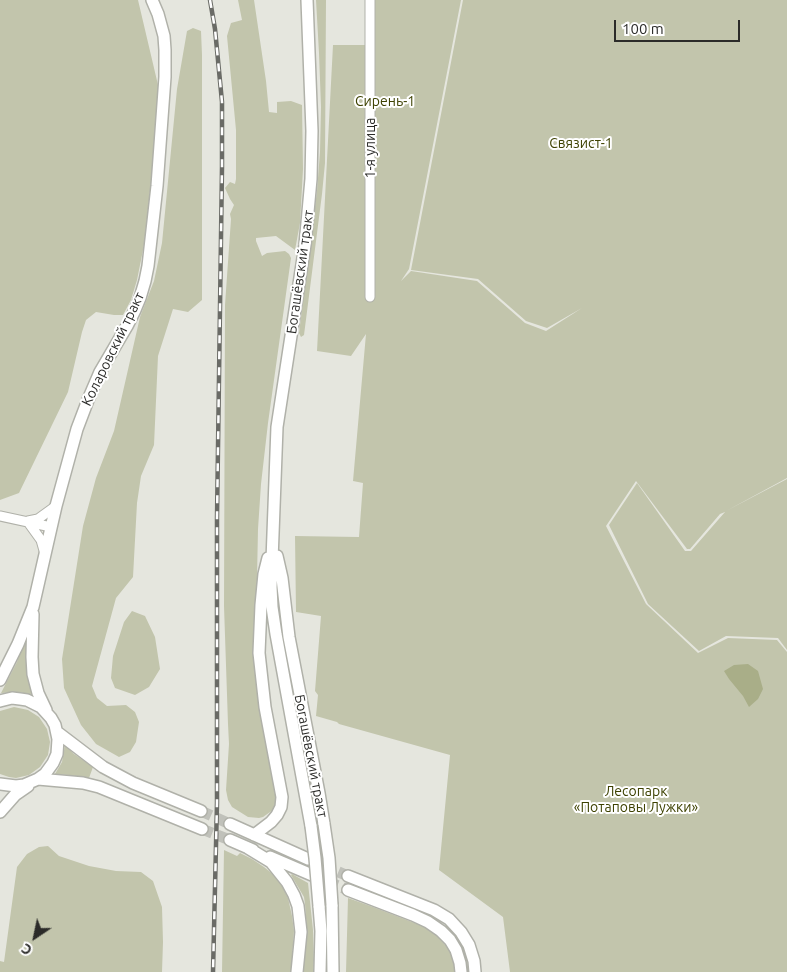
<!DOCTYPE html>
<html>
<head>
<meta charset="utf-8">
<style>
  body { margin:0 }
  #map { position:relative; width:787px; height:972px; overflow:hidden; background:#e5e6de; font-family:Ubuntu,sans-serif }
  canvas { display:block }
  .north { position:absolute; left:10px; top:912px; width:50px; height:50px; -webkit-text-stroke:4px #fff; paint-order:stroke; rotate:214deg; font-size:14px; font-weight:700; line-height:20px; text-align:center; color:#2b2b29 }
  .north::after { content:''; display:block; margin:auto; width:18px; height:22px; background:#2b2b29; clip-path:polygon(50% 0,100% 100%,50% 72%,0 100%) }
  .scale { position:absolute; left:614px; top:20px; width:126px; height:22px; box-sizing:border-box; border:2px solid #2b2b29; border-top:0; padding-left:6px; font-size:15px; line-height:18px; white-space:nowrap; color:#2b2b29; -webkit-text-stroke:4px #fff; paint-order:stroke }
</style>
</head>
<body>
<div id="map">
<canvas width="787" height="972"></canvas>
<div class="north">С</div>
<div class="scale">100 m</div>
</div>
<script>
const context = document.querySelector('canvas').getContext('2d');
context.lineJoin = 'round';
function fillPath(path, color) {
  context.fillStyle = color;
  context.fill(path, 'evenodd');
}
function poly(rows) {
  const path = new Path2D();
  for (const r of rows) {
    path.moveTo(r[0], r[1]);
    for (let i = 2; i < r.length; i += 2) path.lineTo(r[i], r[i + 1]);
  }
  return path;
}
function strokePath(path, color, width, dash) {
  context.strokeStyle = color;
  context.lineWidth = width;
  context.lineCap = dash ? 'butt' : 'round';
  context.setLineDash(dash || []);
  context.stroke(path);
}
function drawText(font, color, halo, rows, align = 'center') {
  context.font = font + ' Ubuntu,sans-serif';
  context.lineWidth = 4;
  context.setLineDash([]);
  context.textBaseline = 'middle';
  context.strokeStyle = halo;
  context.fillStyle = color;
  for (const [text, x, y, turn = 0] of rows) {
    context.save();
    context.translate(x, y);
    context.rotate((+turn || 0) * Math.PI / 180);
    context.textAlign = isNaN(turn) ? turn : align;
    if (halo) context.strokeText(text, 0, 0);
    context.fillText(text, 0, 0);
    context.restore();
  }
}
const green = poly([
  [0,0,138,0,158,85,158,120,144,245,137,280,131,300,123,315,114,315,96,312,86,320,82,332,68,392,19,493,0,500],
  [238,0,254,0,266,81,269,112,277,113,277,102,291,101,302,105,303,169,300,223,295,250,276,236,256,238,256,241,262,256,267,253,285,251,289,254,291,258,268,423,261,484,258,529,255,676,276,800,276,806,273,810,263,817,259,818,248,817,232,807,228,800,226,790,229,744,228,724,224,606,225,305,231,219,230,214,234,205,230,199,225,188,230,182,235,184,236,179,236,130,227,36,231,23,242,20],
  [316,0,326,0,325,163,322,194,304,335,301,337,299,333,317,191,320,152,321,107,319,53],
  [373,0,461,0,409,269,401,281,411,271,477,281,525,323,546,331,582,308,547,328,526,321,478,279,411,270,463,0,787,0,787,478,726,511,787,479,787,650,778,638,726,636,699,651,648,604,609,525,637,483,685,551,691,551,725,512,720,514,690,549,687,549,636,481,606,526,646,604,698,653,728,638,777,640,787,652,787,972,510,972,503,917,439,870,450,755,339,724,337,722,316,716,318,695,315,691,321,616,296,612,295,536,359,537,363,483,353,481,366,334,351,356,317,351,333,45,374,45],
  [193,28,201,31,202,55,202,300,188,312,173,309,158,356,154,445,141,476,137,503,133,577,116,598,92,686,97,698,107,706,126,705,135,712,139,722,136,742,130,752,119,757,96,744,81,725,64,688,62,659,83,526,96,478,114,431,140,317,154,281,162,243,177,89,187,31],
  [132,611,145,616,155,637,160,669,149,687,135,695,115,688,111,678,113,656,124,622],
  [30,623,36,697,20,692,1,693,17,662],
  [14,707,28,710,39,717,47,729,50,742,48,755,40,767,29,775,16,778,9,777,0,774,0,711],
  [65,745,74,754,93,767,89,778,69,775,55,774,62,762],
  [48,846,59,856,89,866,116,871,141,872,153,881,162,907,163,942,162,972,0,972,0,961,4,962,17,867,27,854,39,847],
  [224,850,237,856,240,853,252,859,264,867,274,875,282,886,288,898,292,916,294,931,291,972,222,972],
  [292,874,308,883,313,930,314,961,313,972,303,972,307,930,305,904,304,897,291,875],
  [348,898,373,907,425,927,436,935,451,951,454,962,456,972,346,972]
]);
const water = poly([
  [748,664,758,671,763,689,758,699,749,707,743,696,729,679,724,671,734,665]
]);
const majorTunnel = poly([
  [201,811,230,824],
  [202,829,230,840],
  [308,859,348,876],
  [312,875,348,890]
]);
const minor = poly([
  [370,297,370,0],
  [0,516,51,527],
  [28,521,38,519,56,506],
  [28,522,41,540,45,554]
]);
const major = poly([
  [307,0,312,131,311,179,305,245,277,427,271,587,272,607,276,634,311,826],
  [277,556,282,578,289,637,319,793,324,824],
  [33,614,32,657,33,674,38,693,46,710],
  [0,680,18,644,33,607,56,506,77,429,88,400,100,372,127,326,135,310,140,298,145,281,148,266,157,186,165,77,165,50,164,36,158,14,152,0],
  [0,701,12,698,20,699,27,700,41,707,51,718,55,725,58,739,57,754,53,763,45,774,38,779,24,785,16,786,0,784],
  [57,732,103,767,133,783,201,811],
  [38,779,83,783,99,787,202,829],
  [0,812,15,795,28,786],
  [230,824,308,859],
  [254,835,271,822,277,815,281,807,282,797,265,707,259,653,261,605,264,574,268,558],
  [230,840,253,850],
  [248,848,271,862,287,882,294,895,298,906,301,932,297,972],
  [270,857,312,875],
  [348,876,434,910,449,919,461,932,469,945,474,961,475,972],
  [348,890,413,915,428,922,441,931,450,940,456,950,460,963,461,972],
  [332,905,333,972],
  [319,906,321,931,320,972]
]);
const rail = poly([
  [210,0,215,29,222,102,222,167,217,518,217,803,213,972]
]);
const majorBridge = poly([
  [324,824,329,858,332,905],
  [311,826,315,858,319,906]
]);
const parkNames = [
  ["Сирень-1",385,101],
  ["Связист-1",581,143],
  ["Лесопарк",636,791],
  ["«Потаповы Лужки»",636,807]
];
const streetNames = [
  ["1-я улица",370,148,-90],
  ["Богашёвский тракт",300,272,-82],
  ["Коларовский тракт",113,349,-64],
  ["Богашёвский тракт",311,756,79]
];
fillPath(green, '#c2c5ac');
fillPath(water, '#a9ae88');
strokePath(majorTunnel, '#c0c1ba', 11, [11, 5.5]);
strokePath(minor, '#b0b1a9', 11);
strokePath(major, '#b0b1a9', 14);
strokePath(minor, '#fff', 9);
strokePath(major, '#fff', 11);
strokePath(rail, '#6a6b66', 4.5);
strokePath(rail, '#fff', 2.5, [8]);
strokePath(majorBridge, '#b0b1a9', 14, []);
strokePath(majorBridge, '#fff', 11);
drawText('14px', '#3d4100', '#fff', parkNames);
drawText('14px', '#2b2b29', '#fff', streetNames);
</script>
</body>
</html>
